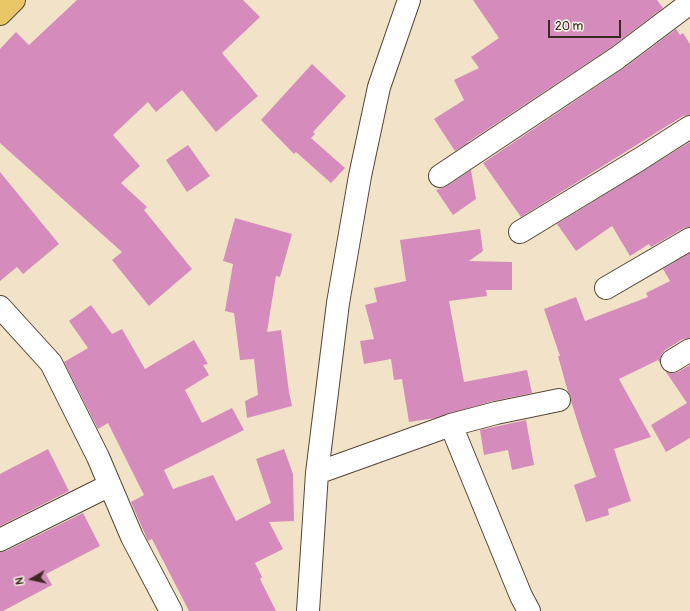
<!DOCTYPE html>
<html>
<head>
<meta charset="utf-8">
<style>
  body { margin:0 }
  #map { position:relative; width:690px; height:611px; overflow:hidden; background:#f2e3c8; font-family:Pangolin,sans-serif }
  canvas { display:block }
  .north { position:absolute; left:12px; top:559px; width:40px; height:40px; -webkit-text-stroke:3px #f7f3e8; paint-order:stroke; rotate:261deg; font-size:11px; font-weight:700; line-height:16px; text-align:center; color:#3b2a1e }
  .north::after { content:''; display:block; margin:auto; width:14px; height:18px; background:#3b2a1e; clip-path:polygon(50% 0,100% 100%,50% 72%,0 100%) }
  .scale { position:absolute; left:548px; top:20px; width:73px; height:18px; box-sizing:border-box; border:2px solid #3b2a1e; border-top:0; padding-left:5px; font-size:12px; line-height:14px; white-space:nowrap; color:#3b2a1e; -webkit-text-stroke:3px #f7f3e8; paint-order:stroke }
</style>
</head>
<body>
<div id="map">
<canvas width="690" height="611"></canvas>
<div class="north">N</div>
<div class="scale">20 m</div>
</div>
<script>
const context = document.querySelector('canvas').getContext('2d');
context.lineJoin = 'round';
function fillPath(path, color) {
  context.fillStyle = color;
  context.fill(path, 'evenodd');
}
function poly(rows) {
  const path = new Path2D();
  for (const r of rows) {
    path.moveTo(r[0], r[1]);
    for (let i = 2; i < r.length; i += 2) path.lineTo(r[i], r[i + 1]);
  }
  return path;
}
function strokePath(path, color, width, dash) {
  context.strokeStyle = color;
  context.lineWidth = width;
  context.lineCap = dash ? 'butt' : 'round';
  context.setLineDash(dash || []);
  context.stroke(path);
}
const building = poly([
  [77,0,243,0,260,17,222,53,258,96,216,132,182,90,156,112,148,102,113,135,140,166,121,183,147,207,144,210,192,269,149,306,112,260,122,252,0,143,0,49,16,32,29,45],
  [473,0,657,0,663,8,610,48,468,142,467,141,468,143,455,151,434,119,464,100,454,80,479,68,471,57,499,38],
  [676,29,680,35,683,33,690,44,690,115,683,116,521,217,483,163,624,68],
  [312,64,346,96,313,132,315,134,311,138,345,168,331,183,296,152,294,154,261,120],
  [690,142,690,227,684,228,651,247,649,244,630,256,612,226,576,251,557,224],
  [188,145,210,176,187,192,166,160],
  [471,170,476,199,453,215,436,190,447,186],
  [0,172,59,244,23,274,17,267,0,281],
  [235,218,292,234,280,277,276,276,267,332,281,330,289,392,292,406,247,418,245,401,258,395,254,359,240,360,234,313,225,311,233,264,223,261],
  [480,229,483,251,469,261,512,262,512,290,486,290,487,296,449,301,464,382,527,370,532,393,493,401,435,418,409,422,402,379,394,380,391,359,364,364,360,341,374,339,365,305,377,302,374,288,406,281,400,240],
  [690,253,690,338,683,339,665,350,661,355,660,363,658,360,619,379,651,437,614,449,631,501,608,509,609,515,586,522,574,485,596,477,580,430,571,401,571,397,568,392,558,356,560,356,544,309,576,297,585,321,648,297,646,293,670,281,663,269],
  [91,305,112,334,122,329,145,369,194,340,208,364,203,365,209,375,185,390,202,423,232,408,244,430,164,470,173,489,213,475,236,521,271,503,256,459,284,449,293,474,294,521,269,522,283,549,255,563,262,577,260,579,276,611,189,611,152,539,148,541,131,502,144,495,108,423,98,429,64,362,88,348,69,321],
  [690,365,690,438,666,452,651,425,687,403,666,372,673,373,678,372],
  [526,420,534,465,512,470,508,450,484,455,480,430],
  [48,449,69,491,0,526,0,474],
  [83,513,100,546,46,574,52,585,3,611,0,611,0,552,6,551]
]);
const minor = poly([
  [440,176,617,58,690,3],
  [520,232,640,159,690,127],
  [606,288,690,239],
  [0,307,51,363,98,457,132,537,171,611],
  [672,361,690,350],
  [451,425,496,413,559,400],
  [317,473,451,425,521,596,529,611],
  [0,540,110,485],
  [308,611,317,473,338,303,360,176,379,87,409,0]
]);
const major = poly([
  [0,14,14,0]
]);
fillPath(building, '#d58cbc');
strokePath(minor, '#564638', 24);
strokePath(major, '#564638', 24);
strokePath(minor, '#fff', 22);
strokePath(major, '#e9c769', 22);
</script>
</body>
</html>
